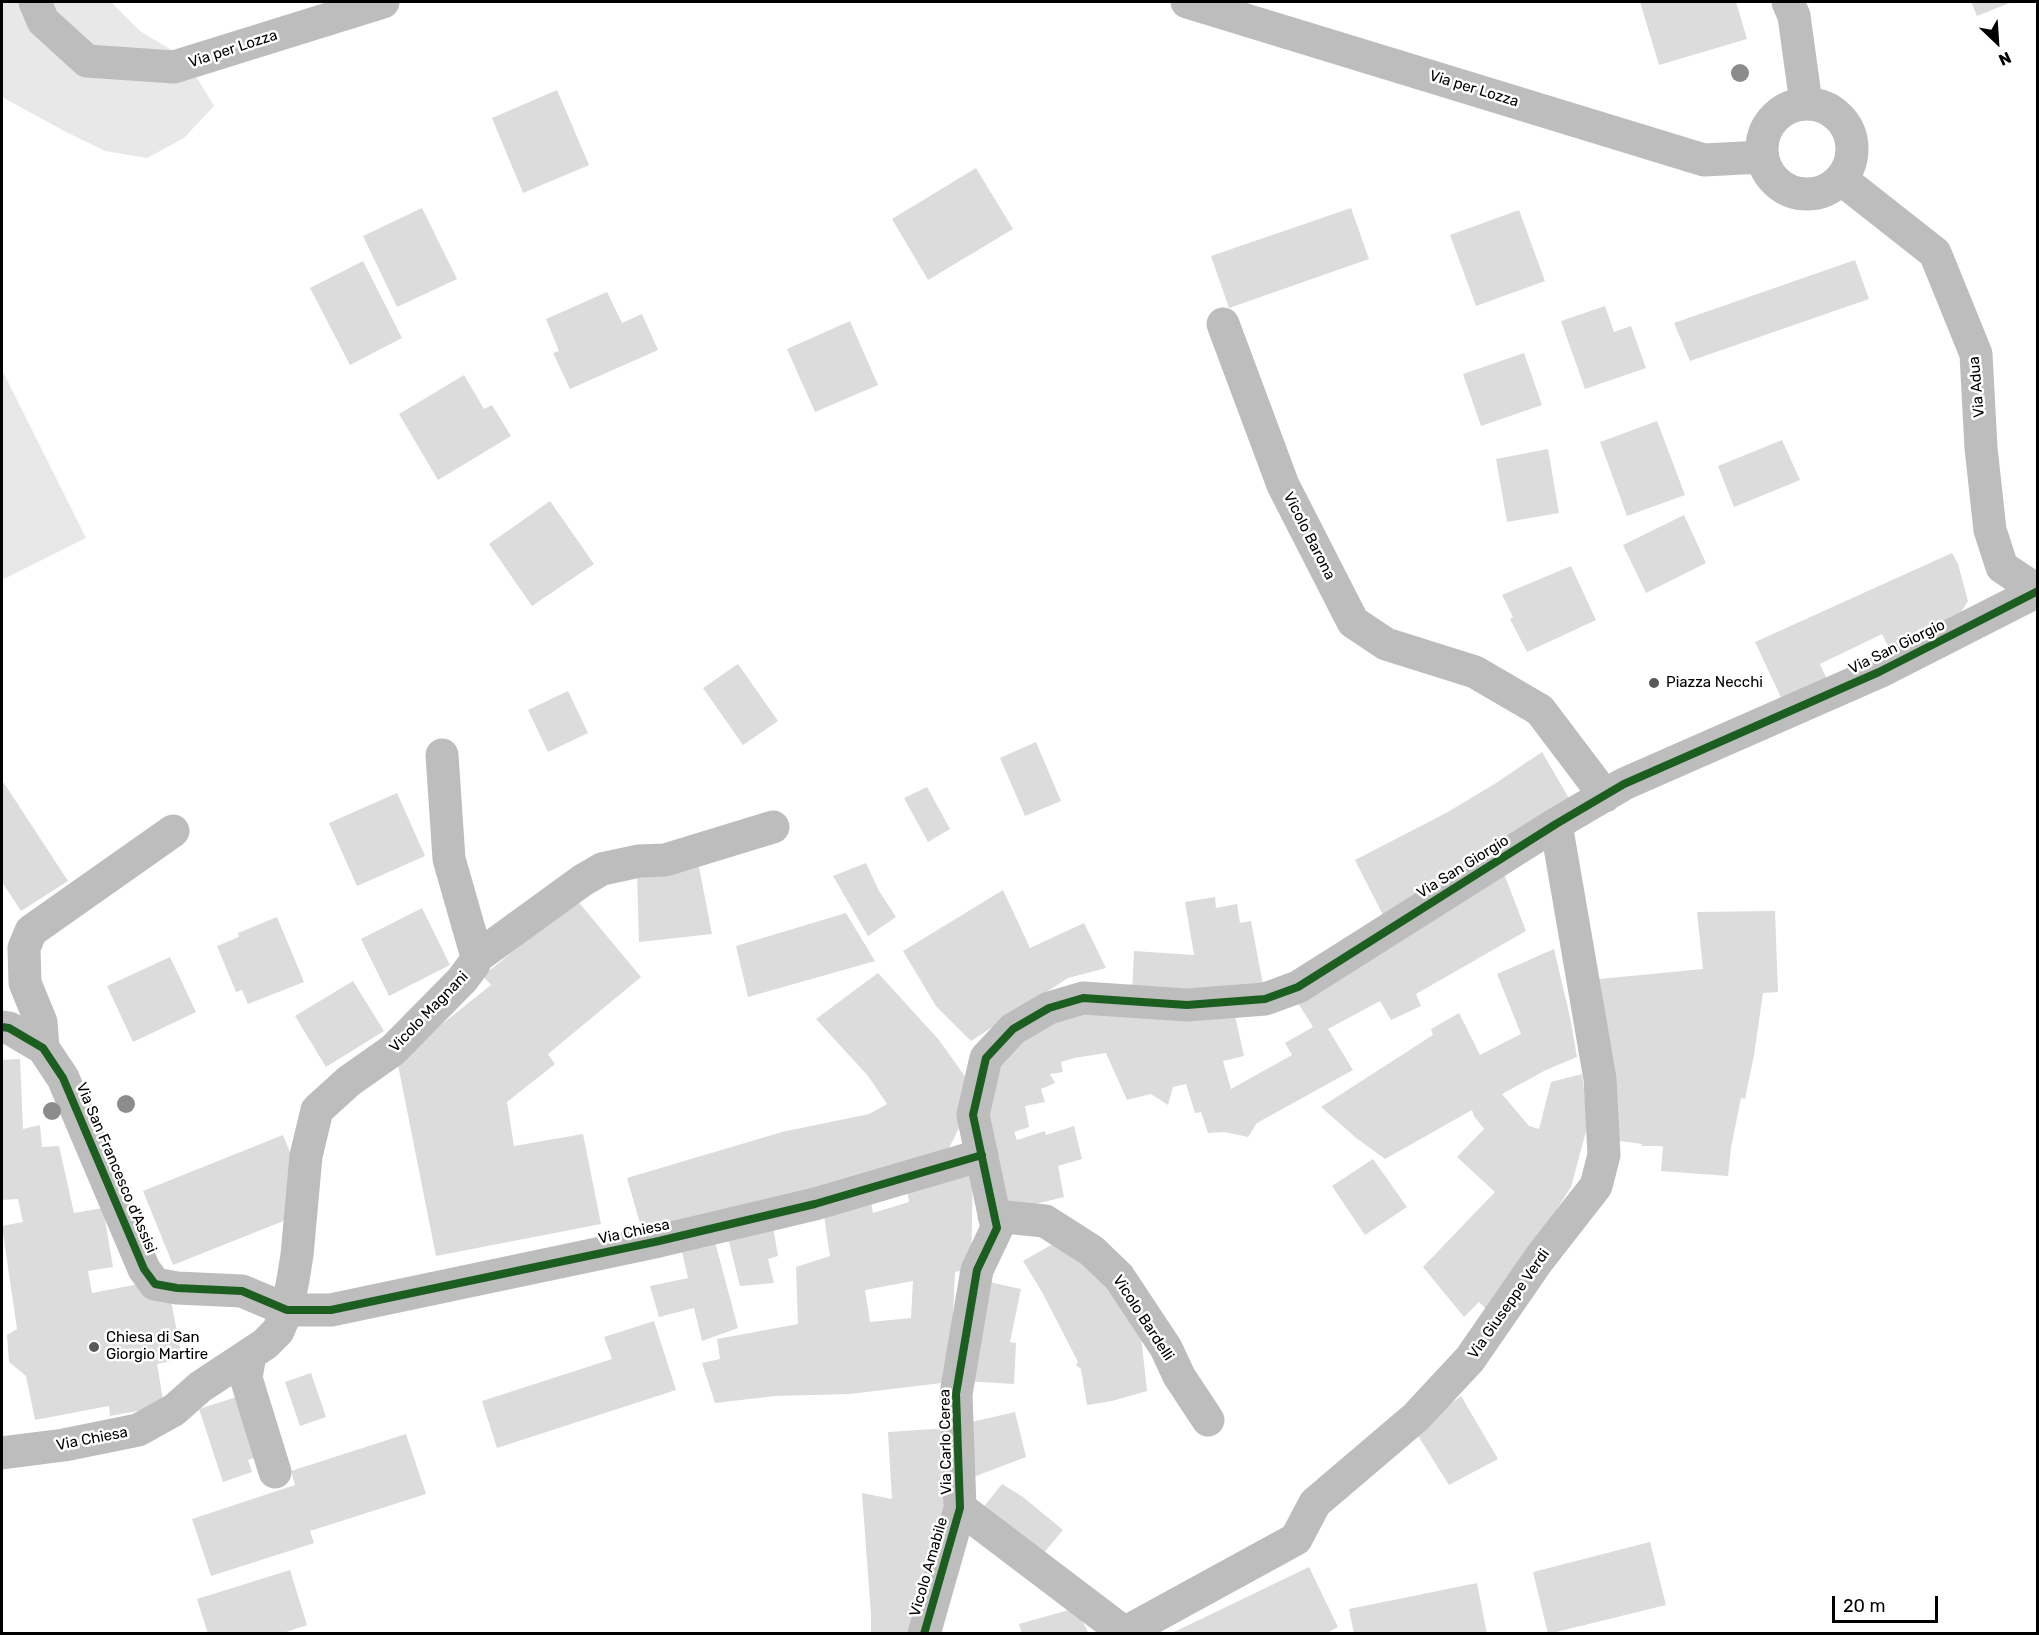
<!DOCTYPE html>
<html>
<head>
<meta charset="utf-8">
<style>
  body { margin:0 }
  #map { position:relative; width:2039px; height:1635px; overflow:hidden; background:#fff; font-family:Rubik,sans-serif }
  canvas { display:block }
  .frame { position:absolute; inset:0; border:3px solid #000; pointer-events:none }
  .north { position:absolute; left:1967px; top:12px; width:60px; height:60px; -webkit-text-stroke:4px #fff; paint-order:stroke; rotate:155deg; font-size:16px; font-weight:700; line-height:24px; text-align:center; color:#000 }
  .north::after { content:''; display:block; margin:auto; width:21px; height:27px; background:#000; clip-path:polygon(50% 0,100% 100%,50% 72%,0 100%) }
  .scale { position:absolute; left:1832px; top:1596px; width:106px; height:27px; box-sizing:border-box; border:3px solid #000; border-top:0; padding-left:8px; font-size:18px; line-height:21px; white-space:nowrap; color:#000; -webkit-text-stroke:4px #fff; paint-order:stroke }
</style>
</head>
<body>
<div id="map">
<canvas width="2039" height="1635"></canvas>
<div class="frame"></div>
<div class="north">N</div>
<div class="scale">20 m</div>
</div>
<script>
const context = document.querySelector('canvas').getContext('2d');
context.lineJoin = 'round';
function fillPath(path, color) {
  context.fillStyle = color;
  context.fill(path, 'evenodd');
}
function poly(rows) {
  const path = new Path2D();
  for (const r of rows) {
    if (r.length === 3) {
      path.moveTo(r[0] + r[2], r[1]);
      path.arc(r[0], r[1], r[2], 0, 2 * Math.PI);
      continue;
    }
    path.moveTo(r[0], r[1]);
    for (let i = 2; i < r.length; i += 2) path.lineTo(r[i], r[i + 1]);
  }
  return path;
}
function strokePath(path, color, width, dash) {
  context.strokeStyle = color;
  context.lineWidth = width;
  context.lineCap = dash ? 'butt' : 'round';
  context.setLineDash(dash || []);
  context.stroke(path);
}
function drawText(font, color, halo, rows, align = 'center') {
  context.font = font + ' Rubik,sans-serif';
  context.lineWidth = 5;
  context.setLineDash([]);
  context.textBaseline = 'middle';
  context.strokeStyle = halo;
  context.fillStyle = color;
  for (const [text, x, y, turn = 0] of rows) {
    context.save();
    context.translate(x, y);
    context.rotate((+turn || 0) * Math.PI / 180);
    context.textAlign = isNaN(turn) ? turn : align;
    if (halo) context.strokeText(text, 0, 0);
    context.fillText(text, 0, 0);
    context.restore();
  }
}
const green = poly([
  [2,2,111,2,140,31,185,58,214,106,184,138,147,158,105,151,68,133,2,97],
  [2,370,86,538,2,580]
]);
const building = poly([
  [1640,2,1736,2,1747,39,1659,65],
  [1971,2,2012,2,1977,16],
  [557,90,589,165,523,193,492,118],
  [976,168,1013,229,928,280,892,219],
  [422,208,457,279,397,307,363,236],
  [1351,208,1369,259,1229,308,1211,256],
  [1519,210,1545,281,1476,306,1450,235],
  [1855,260,1869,299,1690,361,1674,323],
  [363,261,402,338,350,365,310,288],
  [607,292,622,323,642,314,658,350,570,389,553,353,559,351,546,319],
  [1605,306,1614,332,1631,326,1646,368,1585,389,1561,321],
  [850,321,878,385,815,412,787,349],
  [1524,353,1542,405,1481,426,1463,374],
  [464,375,484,409,492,405,511,436,438,480,399,414],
  [1657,421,1685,495,1627,516,1600,442],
  [1782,440,1800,480,1734,507,1718,466],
  [1548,449,1559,513,1507,522,1496,459],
  [550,501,594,564,532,606,489,544],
  [1684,515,1706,563,1646,593,1623,545],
  [1952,553,1958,564,1968,601,1953,625,1892,654,1882,634,1820,664,1828,682,1784,704,1755,642],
  [1571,566,1596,620,1527,652,1510,619,1513,617,1502,595],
  [738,664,778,721,743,745,703,688],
  [568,691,588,733,548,752,528,710],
  [1036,742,1061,801,1025,816,1000,758],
  [1542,752,1570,800,1388,925,1355,860,1446,813,1496,783],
  [2,780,68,881,21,911,2,882],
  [927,787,950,829,928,842,904,798],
  [397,793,425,856,357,886,329,823],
  [866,863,879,891,896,917,868,936,833,876],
  [699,867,712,934,639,942,637,875,680,871],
  [1503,871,1526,931,1416,994,1421,1006,1391,1020,1380,1001,1328,1029,1353,1070,1257,1123,1248,1137,1224,1132,1208,1133,1201,1112,1195,1113,1186,1084,1173,1087,1168,1105,1151,1094,1127,1100,1106,1053,1074,1058,1061,1062,1063,1072,1050,1074,1055,1083,1041,1089,1045,1102,1025,1106,1029,1127,1014,1132,1017,1140,1045,1131,1046,1135,1074,1126,1082,1159,1058,1166,1064,1197,1003,1212,985,1140,998,1056,1068,1012,1234,1011,1244,1056,1223,1061,1231,1089,1292,1055,1285,1043,1313,1027,1296,1000],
  [1003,890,1030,948,1084,923,1106,968,1068,978,971,1041,936,1006,903,951],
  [1215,897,1216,908,1237,904,1240,923,1251,921,1264,990,1132,994,1134,951,1194,955,1185,902],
  [576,899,641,977,548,1054,555,1064,507,1102,514,1146,583,1134,601,1224,436,1256,397,1060,491,985,483,976],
  [422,908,450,965,389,996,361,939],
  [1775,911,1778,992,1763,993,1754,1055,1745,1099,1741,1098,1731,1148,1728,1176,1661,1171,1663,1147,1661,1146,1642,1146,1642,1144,1604,1139,1589,980,1703,969,1697,912],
  [846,913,875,961,748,997,736,946],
  [277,917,304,982,248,1004,242,990,236,992,217,946,239,937,238,933],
  [1554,949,1570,1017,1577,1057,1546,1070,1502,1094,1529,1126,1539,1129,1551,1082,1582,1074,1588,1124,1571,1187,1554,1214,1488,1311,1479,1302,1464,1317,1423,1267,1495,1192,1457,1157,1484,1129,1474,1116,1472,1110,1385,1159,1355,1137,1321,1107,1433,1035,1431,1029,1459,1013,1480,1055,1521,1034,1497,974],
  [170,957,196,1012,133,1042,107,986],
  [878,973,939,1040,969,1082,965,1116,944,1158,643,1234,627,1178,782,1132,869,1114,887,1104,868,1076,816,1019],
  [353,981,384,1031,326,1067,295,1016],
  [20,1059,23,1129,40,1125,42,1147,59,1146,74,1213,103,1208,113,1267,88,1271,92,1293,144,1283,147,1299,170,1295,182,1359,157,1364,164,1406,110,1416,109,1406,35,1420,26,1376,9,1362,7,1335,17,1329,2,1226,23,1222,18,1199,2,1200,2,1060],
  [283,1135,292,1157,291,1218,173,1265,143,1191],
  [1373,1159,1407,1207,1365,1235,1332,1186],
  [973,1169,971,1269,955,1272,950,1382,850,1394,775,1396,715,1403,702,1363,720,1359,717,1339,798,1324,796,1267,830,1256,823,1209,870,1196,873,1213,909,1202,906,1184],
  [913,1281,911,1318,870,1322,865,1290],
  [773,1227,778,1256,768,1259,774,1283,740,1286,728,1238],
  [715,1242,738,1328,702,1341,694,1308,659,1317,650,1286,688,1278,682,1252],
  [1051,1245,1081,1254,1100,1268,1141,1336,1147,1391,1112,1401,1087,1405,1081,1369,1076,1365,1078,1362,1042,1292,1023,1261],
  [985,1281,1021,1289,1010,1342,1016,1343,1014,1384,964,1381],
  [654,1321,676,1390,497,1448,482,1401,612,1359,604,1337],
  [311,1373,326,1417,300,1426,285,1382],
  [249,1393,268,1453,248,1460,252,1472,223,1482,199,1409],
  [1461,1396,1498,1459,1449,1485,1415,1431],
  [1015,1412,1026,1457,963,1481,963,1424],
  [949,1428,946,1496,925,1572,914,1634,871,1634,871,1615,862,1493,892,1499,888,1432],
  [406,1434,426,1494,310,1531,314,1543,211,1576,192,1519,295,1485,291,1471],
  [1002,1484,1023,1497,1063,1530,1037,1561,977,1515],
  [1650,1542,1666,1605,1548,1634,1533,1572],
  [1309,1567,1338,1627,1325,1634,1170,1634],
  [290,1570,307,1625,280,1634,208,1634,197,1599],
  [1477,1583,1487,1634,1354,1634,1349,1609],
  [1076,1608,1089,1634,1022,1634,1019,1624]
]);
const minor = poly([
  [35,2,43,21,87,61,174,67,383,2],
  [1187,2,1704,160,1762,157],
  [1788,2,1794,16,1806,103],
  [1807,149,45],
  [1841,179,1935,253,1976,354,1981,448,1990,530,2002,567,2038,591],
  [1223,324,1283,485,1353,622,1386,644,1475,672,1540,710,1605,796],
  [477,957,583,880,602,869,639,861,665,860,773,827],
  [2,1027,9,1028,43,1048,63,1078,144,1269,155,1284,177,1288,242,1291,287,1310,331,1310,659,1241,815,1204,982,1155],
  [43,1048,41,1022,25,983,24,948,31,931,173,831],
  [994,1216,1045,1221,1092,1251,1119,1277,1166,1348,1179,1376,1208,1420],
  [250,1354,246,1378,275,1472],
  [2,1453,64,1445,138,1430,174,1410,200,1387,265,1344,278,1331,287,1310,293,1280,297,1255,306,1156,317,1110,349,1081,393,1050,462,980,474,964,477,957,449,859,442,755],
  [960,1508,1126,1634],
  [1126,1632,1296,1539,1315,1503,1416,1417,1470,1359,1539,1259,1596,1186,1604,1155,1600,1079,1556,824],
  [924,1634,960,1508,956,1394,977,1270,997,1228,973,1115,986,1058,1013,1029,1049,1008,1083,998,1187,1005,1265,999,1298,987,1556,824,1624,784,1879,672,2038,591]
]);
const cycleway = poly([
  [2,1027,9,1028,43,1048,63,1078,144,1269,155,1284,177,1288,242,1291,287,1310,331,1310,659,1241,815,1204,982,1155],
  [924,1634,960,1508,956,1394,977,1270,997,1228,973,1115,986,1058,1013,1029,1049,1008,1083,998,1187,1005,1265,999,1298,987,1556,824,1624,784,1879,672,2038,591]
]);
const trees = [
  [1740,73],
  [126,1104],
  [52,1111]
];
const markers = [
  [1654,683,6,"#595959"],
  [94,1347,6,"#595959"]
];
const streetNames = [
  ["Via per Lozza",233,49,-18],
  ["Via per Lozza",1474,89,17],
  ["Via Adua",1977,387,-95],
  ["Vicolo Barona",1309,536,63],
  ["Via San Giorgio",1897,647,-26],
  ["Via San Giorgio",1463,867,-32],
  ["Vicolo Magnani",429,1012,-46],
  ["Via San Francesco d'Assisi",116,1168,67],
  ["Via Chiesa",634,1232,-12],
  ["Via Giuseppe Verdi",1509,1304,-55],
  ["Vicolo Bardelli",1143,1318,57],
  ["Via Chiesa",92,1439,-11],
  ["Via Carlo Cerea",946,1442,-91],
  ["Vicolo Amabile",929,1567,-74]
];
const poiNames = [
  ["Piazza Necchi",1666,683],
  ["Chiesa di San",106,1338],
  ["Giorgio Martire",106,1355]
];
fillPath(green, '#e8e8e8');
fillPath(building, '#dcdcdc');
strokePath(minor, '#bdbdbd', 33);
strokePath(cycleway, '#1b5e20', 8);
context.fillStyle = '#8c8c8c';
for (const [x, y] of trees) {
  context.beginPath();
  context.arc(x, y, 9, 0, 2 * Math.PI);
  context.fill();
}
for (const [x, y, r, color] of markers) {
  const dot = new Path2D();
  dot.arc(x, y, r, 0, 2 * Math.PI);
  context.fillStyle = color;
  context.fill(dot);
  strokePath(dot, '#fff', 2);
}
drawText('15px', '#000', '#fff', streetNames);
drawText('15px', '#000', '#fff', poiNames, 'left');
</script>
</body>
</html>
